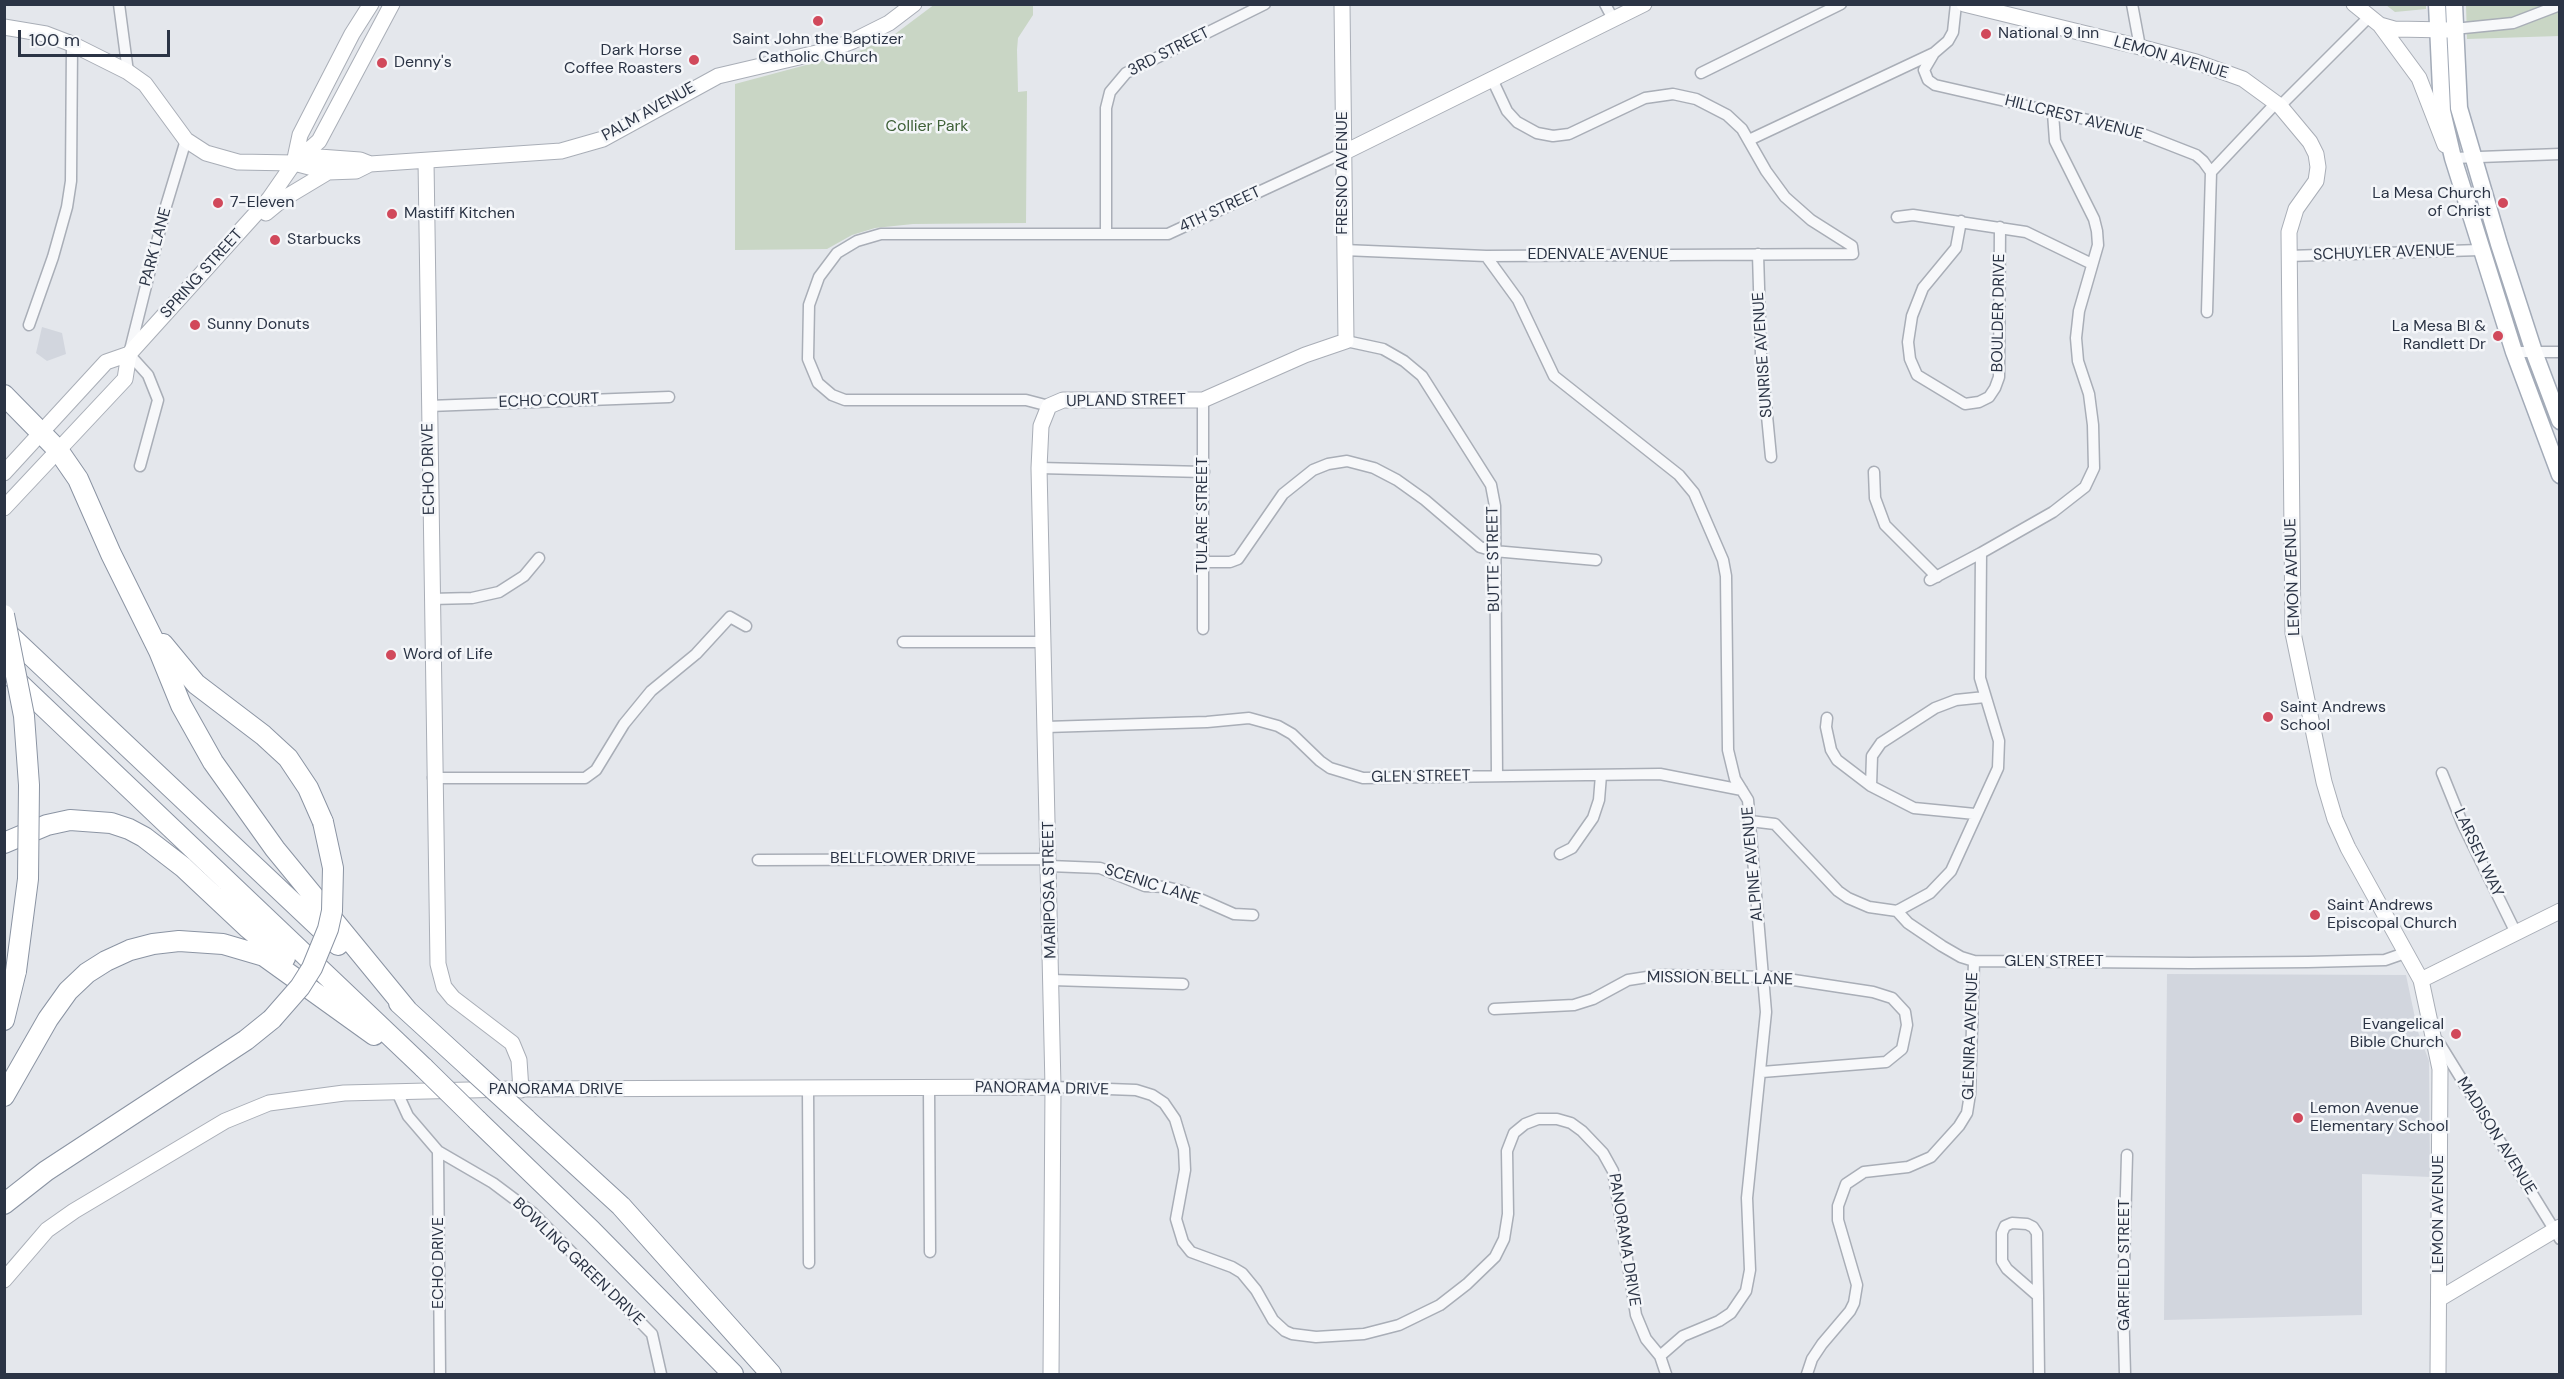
<!DOCTYPE html>
<html>
<head>
<meta charset="utf-8">
<style>
  body { margin:0 }
  #map { position:relative; width:2564px; height:1379px; overflow:hidden; background:#e4e7ec; font-family:"DM Sans",sans-serif }
  canvas { display:block }
  .frame { position:absolute; inset:0; border:6px solid #2b3445; pointer-events:none }
  .scale { position:absolute; left:18px; top:30px; width:152px; height:27px; box-sizing:border-box; border:3px solid #2b3445; border-top:0; padding-left:8px; font-size:18px; line-height:21px; white-space:nowrap; color:#2b3445; -webkit-text-stroke:4px #f4f6f9; paint-order:stroke }
</style>
</head>
<body>
<div id="map">
<canvas width="2564" height="1379"></canvas>
<div class="frame"></div>
<div class="scale">100 m</div>
</div>
<script>
const context = document.querySelector('canvas').getContext('2d');
context.lineJoin = 'round';
function fillPath(path, color) {
  context.fillStyle = color;
  context.fill(path, 'evenodd');
}
function poly(rows) {
  const path = new Path2D();
  for (const r of rows) {
    path.moveTo(r[0], r[1]);
    for (let i = 2; i < r.length; i += 2) path.lineTo(r[i], r[i + 1]);
  }
  return path;
}
function strokePath(path, color, width, dash) {
  context.strokeStyle = color;
  context.lineWidth = width;
  context.lineCap = dash ? 'butt' : 'round';
  context.setLineDash(dash || []);
  context.stroke(path);
}
function drawText(font, color, halo, rows, align = 'center') {
  context.font = font + ' "DM Sans",sans-serif';
  context.lineWidth = 5;
  context.setLineDash([]);
  context.textBaseline = 'middle';
  context.strokeStyle = halo;
  context.fillStyle = color;
  for (const [text, x, y, turn = 0] of rows) {
    context.save();
    context.translate(x, y);
    context.rotate((+turn || 0) * Math.PI / 180);
    context.textAlign = isNaN(turn) ? turn : align;
    if (halo) context.strokeText(text, 0, 0);
    context.fillText(text, 0, 0);
    context.restore();
  }
}
const built = poly([
  [42,327,62,333,66,354,47,361,36,353],
  [2167,974,2406,975,2418,1032,2429,1061,2430,1177,2362,1174,2362,1315,2164,1320]
]);
const green = poly([
  [935,4,1033,5,1033,15,1018,38,1017,50,1018,92,1027,91,1026,223,913,224,875,228,852,235,827,249,735,250,735,84,862,50,895,34],
  [2386,5,2426,5,2426,9,2395,12],
  [2466,5,2559,5,2559,36,2467,39]
]);
const street = poly([
  [119,4,128,72],
  [1605,4,1613,19],
  [2132,4,2140,47],
  [2454,29,2513,23,2560,5],
  [1934,53,1924,70,1928,80,1935,85,2132,130,2196,155,2203,161,2211,172,2207,312],
  [1701,73,1841,4],
  [2280,106,2370,16],
  [1749,140,1934,53,1948,41,1953,32,1956,4],
  [2453,158,2560,154],
  [2211,172,2276,103],
  [1897,217,1913,215,2026,232,2092,264],
  [1961,221,1956,248,1923,288,1912,316,1908,342,1910,359,1917,375,1965,404,1979,402,1989,397,1995,388,1999,377,2000,227],
  [1106,234,1106,108,1110,92,1126,73,1265,4],
  [1344,250,1486,256,1853,254,1852,246,1811,220,1785,197,1766,171,1742,129,1727,115,1696,99,1673,94,1645,98,1569,134,1553,136,1537,133,1517,122,1507,111,1492,79],
  [1758,254,1761,354,1771,457],
  [1486,256,1518,300,1554,376,1679,475,1694,493,1723,560,1726,576,1728,750,1735,779,1748,800,1766,1012,1747,1198,1750,1270,1746,1291,1731,1313,1719,1321,1683,1336,1660,1356],
  [2288,256,2480,250],
  [29,325,53,257,67,207,71,181,72,44],
  [1346,341,1383,349,1404,361,1422,376,1491,485,1495,506,1497,776],
  [2514,352,2560,352],
  [1203,400,1203,629],
  [429,406,669,397],
  [1049,406,1026,400,845,400,832,395,818,383,808,359,809,305,819,277,837,253,857,241,881,234,1168,234,1343,153],
  [140,466,158,400,148,375,129,354,166,206,186,140],
  [1039,468,1204,472],
  [1874,472,1875,498,1885,525,1937,577],
  [1203,562,1230,562,1238,559,1283,494,1313,470,1328,464,1347,461,1374,468,1397,480,1425,500,1480,547,1494,551,1596,560],
  [1930,580,1981,553],
  [431,599,472,598,499,592,524,576,539,558],
  [903,642,1044,642],
  [1827,718,1826,727,1831,750,1837,760,1871,786,1914,808,1975,814],
  [1046,727,1207,722,1249,718,1278,726,1292,734,1320,761,1330,768,1363,778,1660,774,1742,790],
  [2442,773,2463,825,2516,933],
  [433,778,585,778,596,770,624,724,651,691,696,654,730,617,746,626],
  [1871,786,1872,756,1881,743,1935,708,1956,700,1985,697],
  [1750,821,1775,824,1838,891,1848,898,1869,907,1897,911,1908,923,1942,946,1961,957,1974,961,2191,963,2308,962,2385,960,2405,953],
  [1560,854,1572,848,1593,818,1599,800,1601,775],
  [758,860,1049,859],
  [1049,866,1100,868,1145,886,1166,887,1182,891,1234,914,1253,915],
  [1897,911,1930,893,1951,871,1998,768,1999,741,1980,678,1981,553,2053,512,2085,487,2094,468,2093,425,2089,394,2078,361,2076,338,2079,311,2098,245,2097,231,2094,219,2055,141,2053,113],
  [1052,980,1183,984],
  [1494,1009,1574,1005,1593,999,1628,980,1660,975,1774,977,1873,992,1892,998,1905,1012,1907,1025,1902,1049,1886,1062,1762,1072],
  [2438,1041,2560,1239],
  [1053,1087,1136,1090,1152,1095,1164,1103,1175,1119,1184,1149,1185,1170,1176,1219,1183,1242,1191,1252,1232,1267,1242,1273,1256,1290,1273,1320,1285,1331,1292,1334,1316,1337,1364,1334,1399,1325,1440,1305,1467,1284,1495,1257,1504,1239,1508,1214,1507,1151,1514,1133,1525,1124,1538,1119,1557,1119,1571,1123,1582,1131,1603,1153,1613,1171,1636,1315,1646,1339,1660,1356,1666,1374],
  [808,1088,809,1263],
  [929,1088,930,1252],
  [397,1092,408,1116,438,1151,493,1183,533,1213,652,1334,661,1374],
  [438,1151,440,1374],
  [2038,1296,2007,1269,2002,1261,2002,1233,2005,1226,2012,1223,2027,1224,2033,1227,2037,1233,2038,1296,2039,1374],
  [1807,1374,1812,1359,1822,1344,1850,1311,1854,1303,1857,1285,1838,1220,1838,1206,1846,1184,1864,1172,1908,1167,1931,1157,1959,1126,1967,1113,1970,1094,1974,961],
  [2125,1374,2123,1302,2127,1155]
]);
const secondary = poly([
  [1964,4,2140,47,2196,62,2243,79,2280,106,2310,142,2316,154,2318,167,2316,181,2296,209,2289,232,2293,633,2324,782,2335,819,2348,848,2421,980,2440,1069,2438,1374],
  [2354,4,2380,25,2419,78,2445,145],
  [2380,25,2394,29,2449,30],
  [4,27,46,34,72,44,128,72,145,84,186,140,206,153,238,162,294,163,319,157,360,160,370,164],
  [1343,153,1644,4],
  [426,161,438,964,444,987,453,998,512,1043,519,1060,521,1090],
  [294,163,328,172,356,171,370,164,561,151,603,139,718,76,829,50,853,41,889,23,914,4],
  [294,163,300,135,352,34,371,4],
  [266,213,283,199,328,172],
  [4,473,106,362,129,354,269,199,294,163,319,141,392,4],
  [4,508,125,379,129,354],
  [2421,980,2560,911],
  [4,1280,47,1230,74,1211,225,1121,269,1103,344,1093,510,1089,1053,1087],
  [2439,1299,2560,1227],
  [1051,1374,1053,1087,1039,468,1041,426,1049,406,1063,400,1203,400,1305,355,1346,341,1342,4]
]);
const primary = poly([
  [2437,4,2442,111,2453,158,2514,352,2560,475],
  [2454,4,2459,108,2499,244,2534,352,2560,421]
]);
const highway = poly([
  [4,395,58,450,78,479,111,554,159,651,181,705,213,762,275,849,407,1010],
  [4,630,338,945],
  [163,644,196,684,263,735,288,758,308,788,323,822],
  [4,669,424,1068],
  [4,843,47,825,70,820,111,823,129,829,144,837,183,867,248,928,285,958],
  [399,1003,469,1067],
  [4,1020,16,971],
  [4,1096,48,1019,68,991,87,973,106,961,130,950,153,944,179,941,223,944,264,956,374,1035],
  [526,1119,621,1206,771,1374],
  [477,1120,592,1231,733,1374],
  [4,1204,46,1171,246,1040,272,1019]
]);
const highwayBridge = poly([
  [4,615,24,716,29,785,28,879,16,971],
  [272,1019,300,987,312,968,328,929,332,911,333,868,323,822],
  [469,1067,526,1119],
  [424,1068,477,1120]
]);
const markers = [
  [818,21,6,"#d1495b"],
  [1986,34,6,"#d1495b"],
  [694,60,6,"#d1495b"],
  [382,63,6,"#d1495b"],
  [218,203,6,"#d1495b"],
  [2503,203,6,"#d1495b"],
  [392,214,6,"#d1495b"],
  [275,240,6,"#d1495b"],
  [195,325,6,"#d1495b"],
  [2498,336,6,"#d1495b"],
  [391,655,6,"#d1495b"],
  [2268,717,6,"#d1495b"],
  [2315,915,6,"#d1495b"],
  [2456,1034,6,"#d1495b"],
  [2298,1118,6,"#d1495b"]
];
const poiNames = [
  ["National 9 Inn",1998,34],
  ["Saint John the Baptizer",818,40,"center"],
  ["Catholic Church",818,58,"center"],
  ["Dark Horse",682,51,"right"],
  ["Coffee Roasters",682,69,"right"],
  ["Denny's",394,63],
  ["La Mesa Church",2491,194,"right"],
  ["of Christ",2491,212,"right"],
  ["7-Eleven",230,203],
  ["Mastiff Kitchen",404,214],
  ["Starbucks",287,240],
  ["Sunny Donuts",207,325],
  ["La Mesa Bl &",2486,327,"right"],
  ["Randlett Dr",2486,345,"right"],
  ["Word of Life",403,655],
  ["Saint Andrews",2280,708],
  ["School",2280,726],
  ["Saint Andrews",2327,906],
  ["Episcopal Church",2327,924],
  ["Evangelical",2444,1025,"right"],
  ["Bible Church",2444,1043,"right"],
  ["Lemon Avenue",2310,1109],
  ["Elementary School",2310,1127]
];
const streetNames = [
  ["3RD STREET",1169,52,-27],
  ["LEMON AVENUE",2171,58,16],
  ["PALM AVENUE",649,112,-29],
  ["HILLCREST AVENUE",2074,118,14],
  ["FRESNO AVENUE",1343,173,-90],
  ["4TH STREET",1220,210,-25],
  ["PARK LANE",156,247,-75],
  ["SCHUYLER AVENUE",2384,253,-2],
  ["EDENVALE AVENUE",1598,255],
  ["SPRING STREET",202,274,-48],
  ["BOULDER DRIVE",1999,313,-89],
  ["SUNRISE AVENUE",1763,355,-94],
  ["ECHO COURT",549,401,-2],
  ["UPLAND STREET",1126,401,-1],
  ["ECHO DRIVE",429,469,-91],
  ["TULARE STREET",1203,515,-90],
  ["BUTTE STREET",1494,559,-91],
  ["LEMON AVENUE",2293,577,-92],
  ["GLEN STREET",1421,777,-1],
  ["LARSEN WAY",2478,853,65],
  ["BELLFLOWER DRIVE",903,859],
  ["ALPINE AVENUE",1753,864,-95],
  ["SCENIC LANE",1152,885,18],
  ["MARIPOSA STREET",1050,890,-91],
  ["GLEN STREET",2054,962],
  ["MISSION BELL LANE",1720,979,1],
  ["GLENIRA AVENUE",1971,1036,-88],
  ["PANORAMA DRIVE",1042,1089,1],
  ["PANORAMA DRIVE",556,1090],
  ["MADISON AVENUE",2496,1136,58],
  ["LEMON AVENUE",2439,1214,-90],
  ["PANORAMA DRIVE",1624,1240,81],
  ["BOWLING GREEN DRIVE",578,1262,44],
  ["ECHO DRIVE",439,1263,-90],
  ["GARFIELD STREET",2125,1265,-90]
];
const parkNames = [
  ["Collier Park",927,127]
];
fillPath(built, '#d2d6de');
fillPath(green, '#c9d6c5');
strokePath(street, '#a9aeb7', 13);
strokePath(secondary, '#a9aeb7', 17);
strokePath(primary, '#a3abb8', 19);
strokePath(highway, '#8b94a3', 22);
strokePath(street, '#f7f8fa', 10);
strokePath(secondary, '#fff', 15);
strokePath(primary, '#fff', 16);
strokePath(highway, '#fff', 20);
strokePath(highwayBridge, '#8b94a3', 22, []);
strokePath(highwayBridge, '#fff', 20);
for (const [x, y, r, color] of markers) {
  const dot = new Path2D();
  dot.arc(x, y, r, 0, 2 * Math.PI);
  context.fillStyle = color;
  context.fill(dot);
  strokePath(dot, '#f4f6f9', 2);
}
drawText('16px', '#2b3445', '#f4f6f9', poiNames, 'left');
drawText('16px', '#2b3445', '#f4f6f9', streetNames);
drawText('16px', '#3f6138', '#f4f6f9', parkNames);
</script>
</body>
</html>
